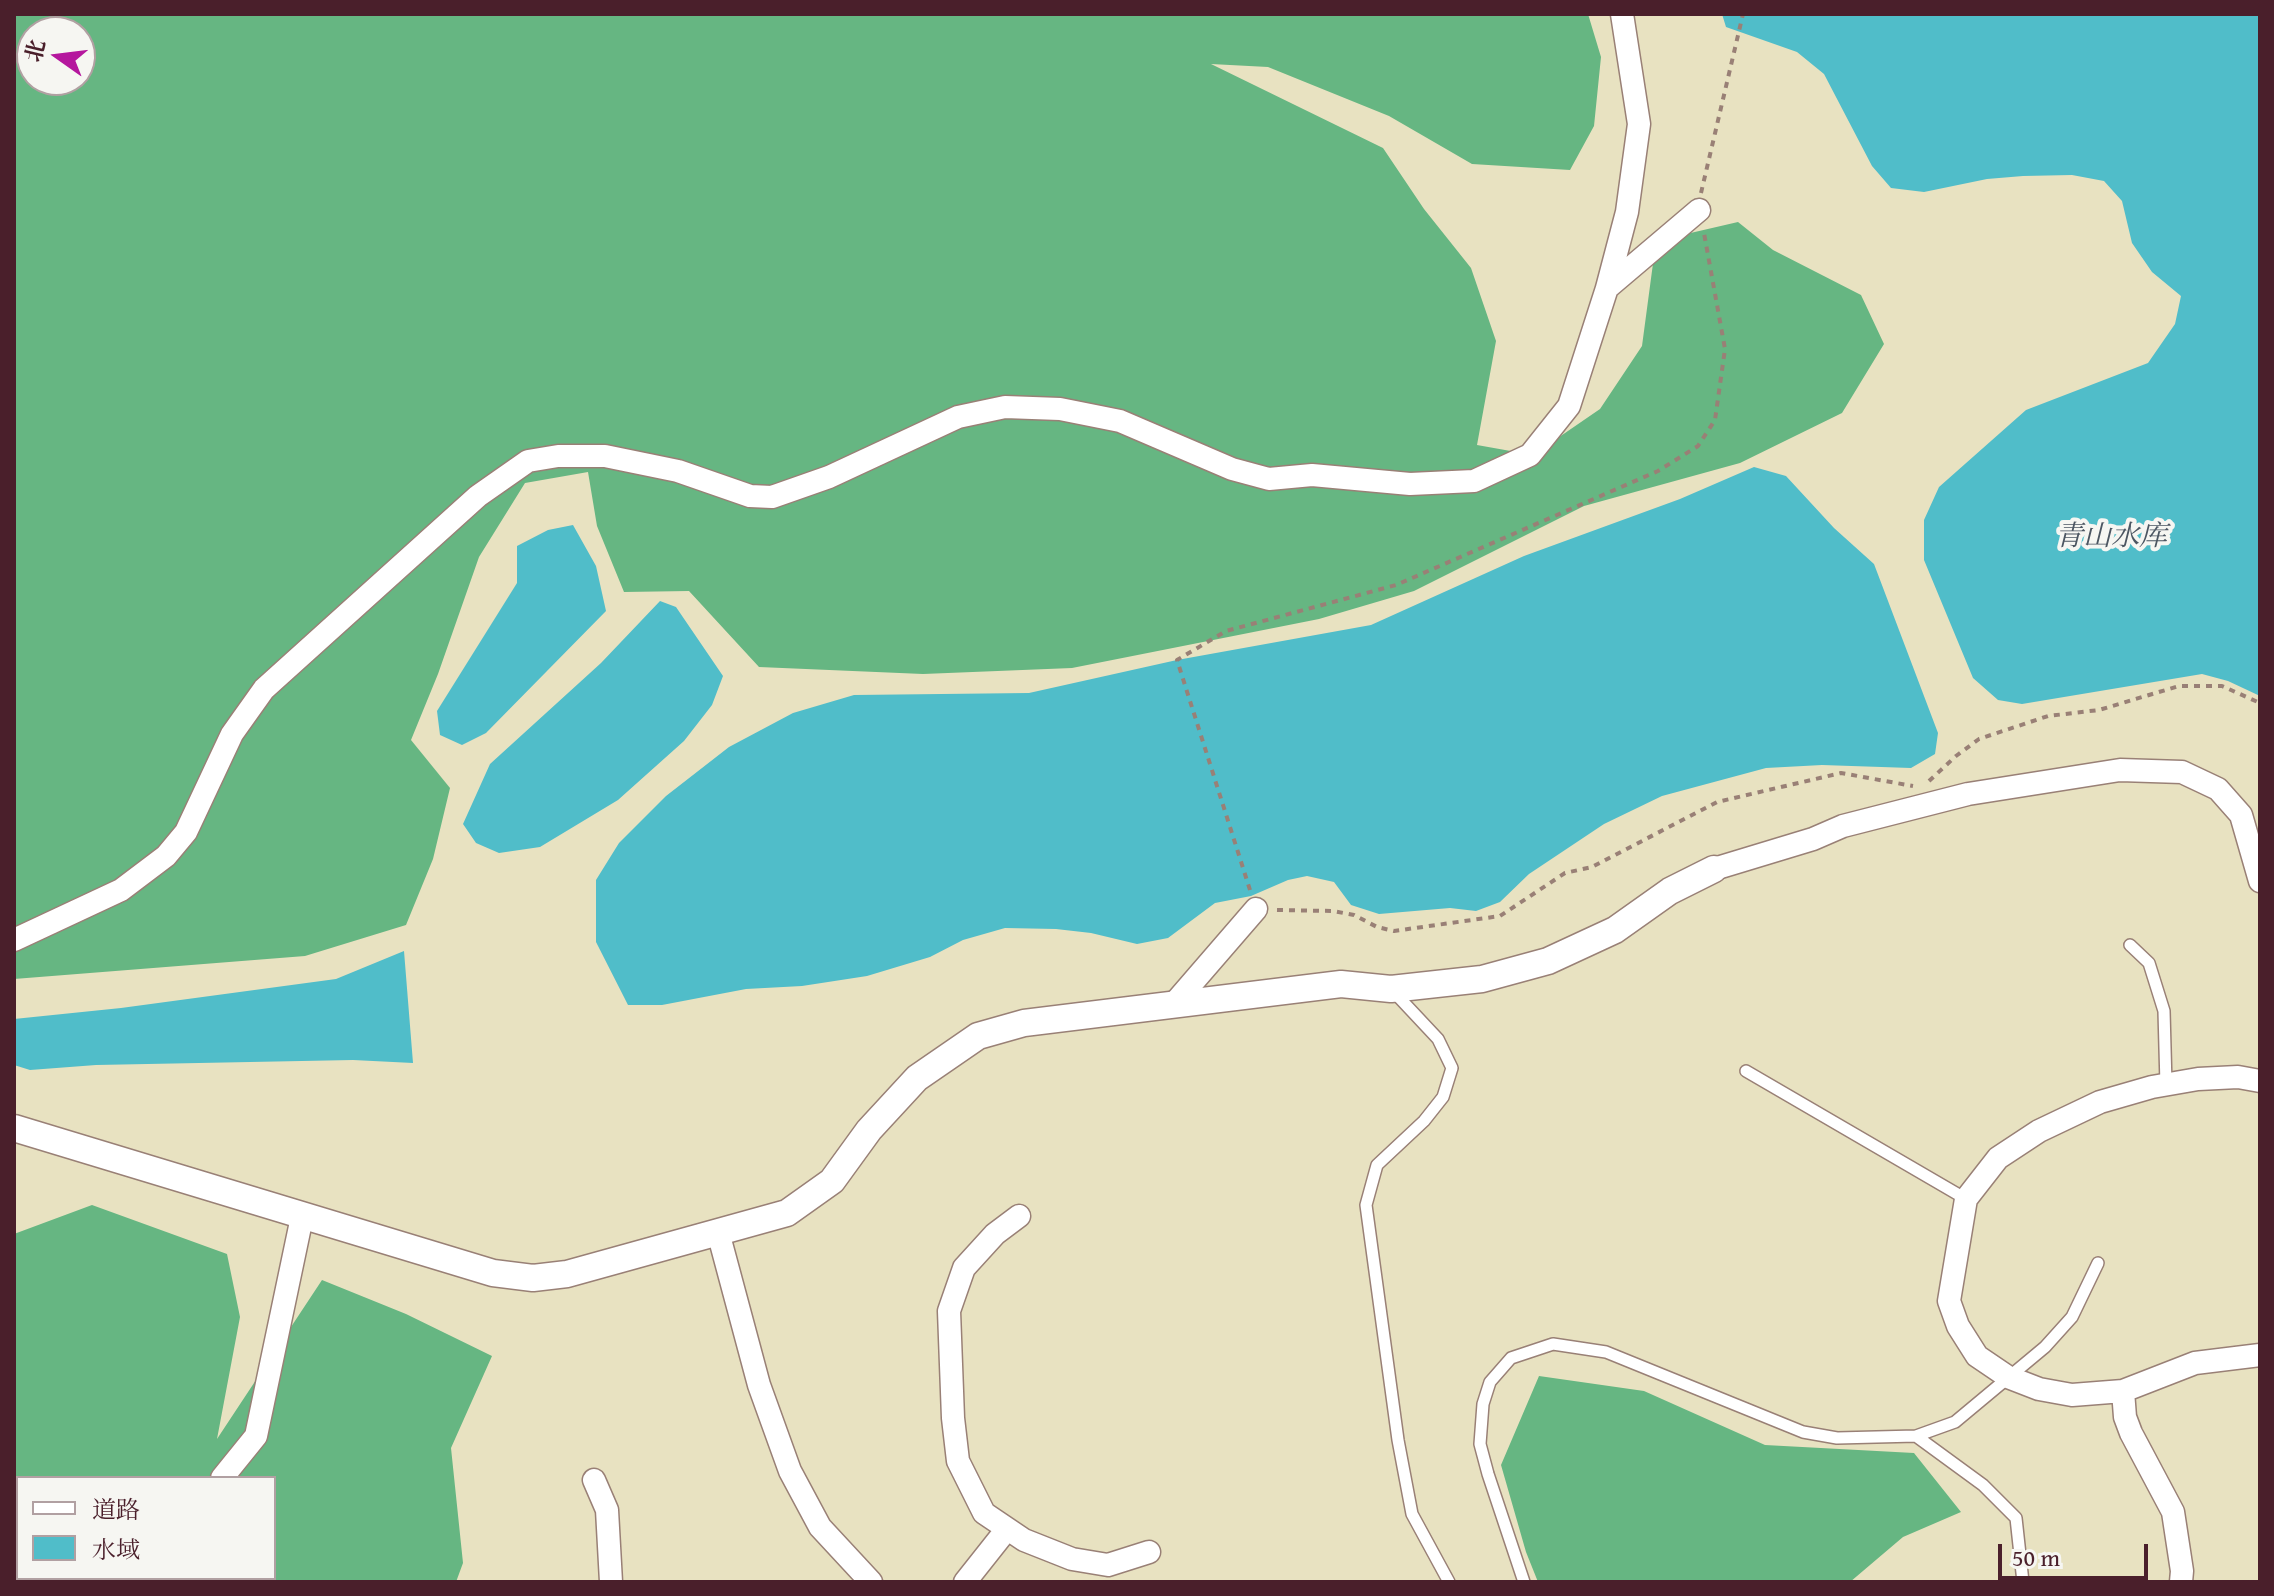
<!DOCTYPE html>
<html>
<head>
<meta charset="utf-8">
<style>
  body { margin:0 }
  #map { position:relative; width:2274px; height:1596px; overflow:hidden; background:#e8e2c1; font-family:"Gentium Book Plus","Noto Serif SC",serif }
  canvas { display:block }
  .frame { position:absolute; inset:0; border:16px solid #4a1f2b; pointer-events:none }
  .legend { position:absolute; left:16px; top:1476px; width:260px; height:104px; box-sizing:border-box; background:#f6f6f2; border:2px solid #b1a0a2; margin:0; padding:10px 14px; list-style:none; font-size:24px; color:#4a1f2b }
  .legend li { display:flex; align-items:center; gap:16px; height:40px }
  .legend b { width:40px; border:2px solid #b1a0a2 }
  .north { position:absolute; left:16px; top:16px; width:80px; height:80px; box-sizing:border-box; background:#f6f6f2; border:2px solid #b1a0a2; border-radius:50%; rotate:284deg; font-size:22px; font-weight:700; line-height:32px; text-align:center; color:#4a1f2b }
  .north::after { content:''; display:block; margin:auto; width:28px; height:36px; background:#b5179e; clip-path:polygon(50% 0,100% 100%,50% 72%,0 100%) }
  .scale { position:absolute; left:1998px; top:1544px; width:150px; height:36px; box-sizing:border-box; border:4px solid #4a1f2b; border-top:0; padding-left:10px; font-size:24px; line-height:28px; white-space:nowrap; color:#4a1f2b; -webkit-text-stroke:6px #f6f6f2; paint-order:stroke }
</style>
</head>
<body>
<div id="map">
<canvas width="2274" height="1596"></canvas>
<div class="frame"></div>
<ul class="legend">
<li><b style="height:10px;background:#fff"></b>道路</li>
<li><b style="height:22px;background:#50bdc9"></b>水域</li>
</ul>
<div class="north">北</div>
<div class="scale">50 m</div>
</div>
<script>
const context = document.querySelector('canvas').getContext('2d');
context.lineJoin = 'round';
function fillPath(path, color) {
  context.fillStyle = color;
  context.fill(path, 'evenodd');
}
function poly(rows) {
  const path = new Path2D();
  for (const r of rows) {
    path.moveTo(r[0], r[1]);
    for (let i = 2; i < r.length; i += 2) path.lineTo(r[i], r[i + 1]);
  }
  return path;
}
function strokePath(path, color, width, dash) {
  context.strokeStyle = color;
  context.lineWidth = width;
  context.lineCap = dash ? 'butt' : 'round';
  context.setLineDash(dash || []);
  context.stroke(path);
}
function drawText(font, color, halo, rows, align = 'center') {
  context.font = font + ' "Gentium Book Plus","Noto Serif SC",serif';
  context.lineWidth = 8;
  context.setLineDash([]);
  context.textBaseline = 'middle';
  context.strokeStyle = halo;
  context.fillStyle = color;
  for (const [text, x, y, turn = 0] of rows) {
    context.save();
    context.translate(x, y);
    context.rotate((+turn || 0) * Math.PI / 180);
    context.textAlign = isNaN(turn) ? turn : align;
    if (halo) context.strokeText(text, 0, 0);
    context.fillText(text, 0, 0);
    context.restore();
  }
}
const forest = poly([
  [14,14,1588,14,1601,57,1594,126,1570,170,1472,164,1389,116,1268,67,1211,64,1383,148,1424,209,1471,268,1496,341,1477,445,1533,455,1600,409,1642,346,1656,241,1738,222,1773,250,1861,295,1884,344,1842,413,1740,463,1584,506,1414,591,1319,619,1072,668,923,674,759,667,689,591,624,592,597,526,588,472,525,483,479,557,438,674,411,740,450,788,433,859,406,925,305,956,14,979],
  [32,32,80,32,80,80,32,80],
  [92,1205,227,1254,240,1317,217,1439,322,1280,406,1314,492,1356,451,1448,463,1563,456,1582,14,1582,14,1234],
  [18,1478,274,1478,274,1578,18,1578],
  [1539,1376,1644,1391,1765,1445,1914,1453,1961,1512,1903,1537,1850,1582,1538,1582,1526,1552,1501,1465]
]);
const water = poly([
  [1722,14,2260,14,2260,696,2228,681,2202,674,2022,704,1998,700,1973,678,1924,560,1924,520,1939,487,2026,410,2148,363,2175,324,2181,296,2152,272,2132,243,2122,201,2104,181,2072,175,2023,176,1987,179,1924,192,1891,188,1872,166,1824,74,1797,52,1726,27],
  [1754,467,1786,476,1834,528,1874,564,1938,733,1935,754,1911,768,1822,765,1766,768,1662,796,1604,824,1529,874,1500,902,1476,911,1450,908,1379,914,1351,905,1334,882,1307,876,1288,880,1251,896,1215,903,1168,938,1137,944,1091,933,1056,929,1005,928,963,940,930,957,867,976,802,986,746,989,662,1005,628,1005,596,942,596,880,619,843,666,796,729,747,793,713,854,695,1029,693,1177,660,1371,625,1524,556,1680,499],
  [573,525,596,566,606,611,486,733,462,745,440,735,437,711,517,583,517,546,548,530],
  [660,601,676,607,723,676,712,705,684,741,618,800,540,847,499,853,476,843,463,824,490,764,601,663],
  [404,951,413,1063,353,1060,96,1065,30,1070,14,1065,14,1019,121,1008,336,979]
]);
const path = poly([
  [1701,193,1743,14],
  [1929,781,1956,756,1979,739,2048,716,2099,710,2179,686,2222,686,2260,703],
  [1250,890,1177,660,1226,631,1396,585,1658,471,1698,446,1715,420,1725,349,1704,233],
  [1277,910,1333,911,1354,915,1377,927,1394,931,1500,916,1565,873,1592,867,1717,802,1841,773,1913,786]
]);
const service = poly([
  [2130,945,2149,963,2164,1011,2166,1085],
  [1393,991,1438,1039,1452,1068,1443,1097,1424,1121,1377,1165,1366,1205,1398,1440,1412,1514,1449,1582],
  [1746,1071,1966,1199],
  [1916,1436,1983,1485,2016,1518,2023,1582],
  [1524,1582,1488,1474,1480,1444,1483,1404,1490,1382,1511,1358,1553,1344,1606,1352,1803,1432,1837,1438,1916,1436,1955,1422,2045,1347,2072,1317,2098,1263]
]);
const minor = poly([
  [1607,288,1699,210],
  [1714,869,1813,839,1843,826,1968,794,2120,770,2182,772,2218,789,2241,815,2260,881],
  [14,940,121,890,166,856,186,832,232,734,264,689,478,496,528,461,558,456,605,456,678,471,750,496,772,497,829,477,958,417,1005,407,1060,409,1120,421,1232,469,1269,479,1312,475,1410,484,1474,481,1530,455,1569,406,1607,288,1627,212,1639,124,1622,14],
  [1173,1005,1256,909],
  [2260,1081,2238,1077,2198,1079,2152,1087,2100,1102,2039,1131,1998,1158,1966,1199,1949,1301,1958,1326,1977,1356,2008,1377,2039,1389,2072,1395,2123,1391,2195,1363,2260,1355],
  [1019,1216,995,1234,964,1268,949,1311,953,1418,958,1461,984,1513,1024,1540,1072,1559,1108,1565,1149,1552],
  [718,1232,759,1385,790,1471,820,1527,871,1582],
  [2123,1391,2125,1417,2131,1433,2173,1512,2182,1571,2181,1582],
  [222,1478,256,1436,302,1217],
  [594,1480,607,1510,611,1582],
  [141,1582,144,1578],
  [965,1582,1007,1529]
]);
const tertiary = poly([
  [14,1128,493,1273,533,1278,567,1274,787,1213,832,1181,869,1130,917,1078,978,1036,1024,1023,1341,984,1391,989,1482,979,1548,961,1615,930,1670,891,1714,869]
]);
const waterNames = [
  ["青山水库",2111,538]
];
fillPath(forest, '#66b682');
fillPath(water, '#50bdc9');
strokePath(service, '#998076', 14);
strokePath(minor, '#998076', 25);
strokePath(tertiary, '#998076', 29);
strokePath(path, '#998076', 4, [6, 6]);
strokePath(service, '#fff', 11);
strokePath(minor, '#fff', 22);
strokePath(tertiary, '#fff', 26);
drawText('italic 28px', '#4c5662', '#f6f6f2', waterNames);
</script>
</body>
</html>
